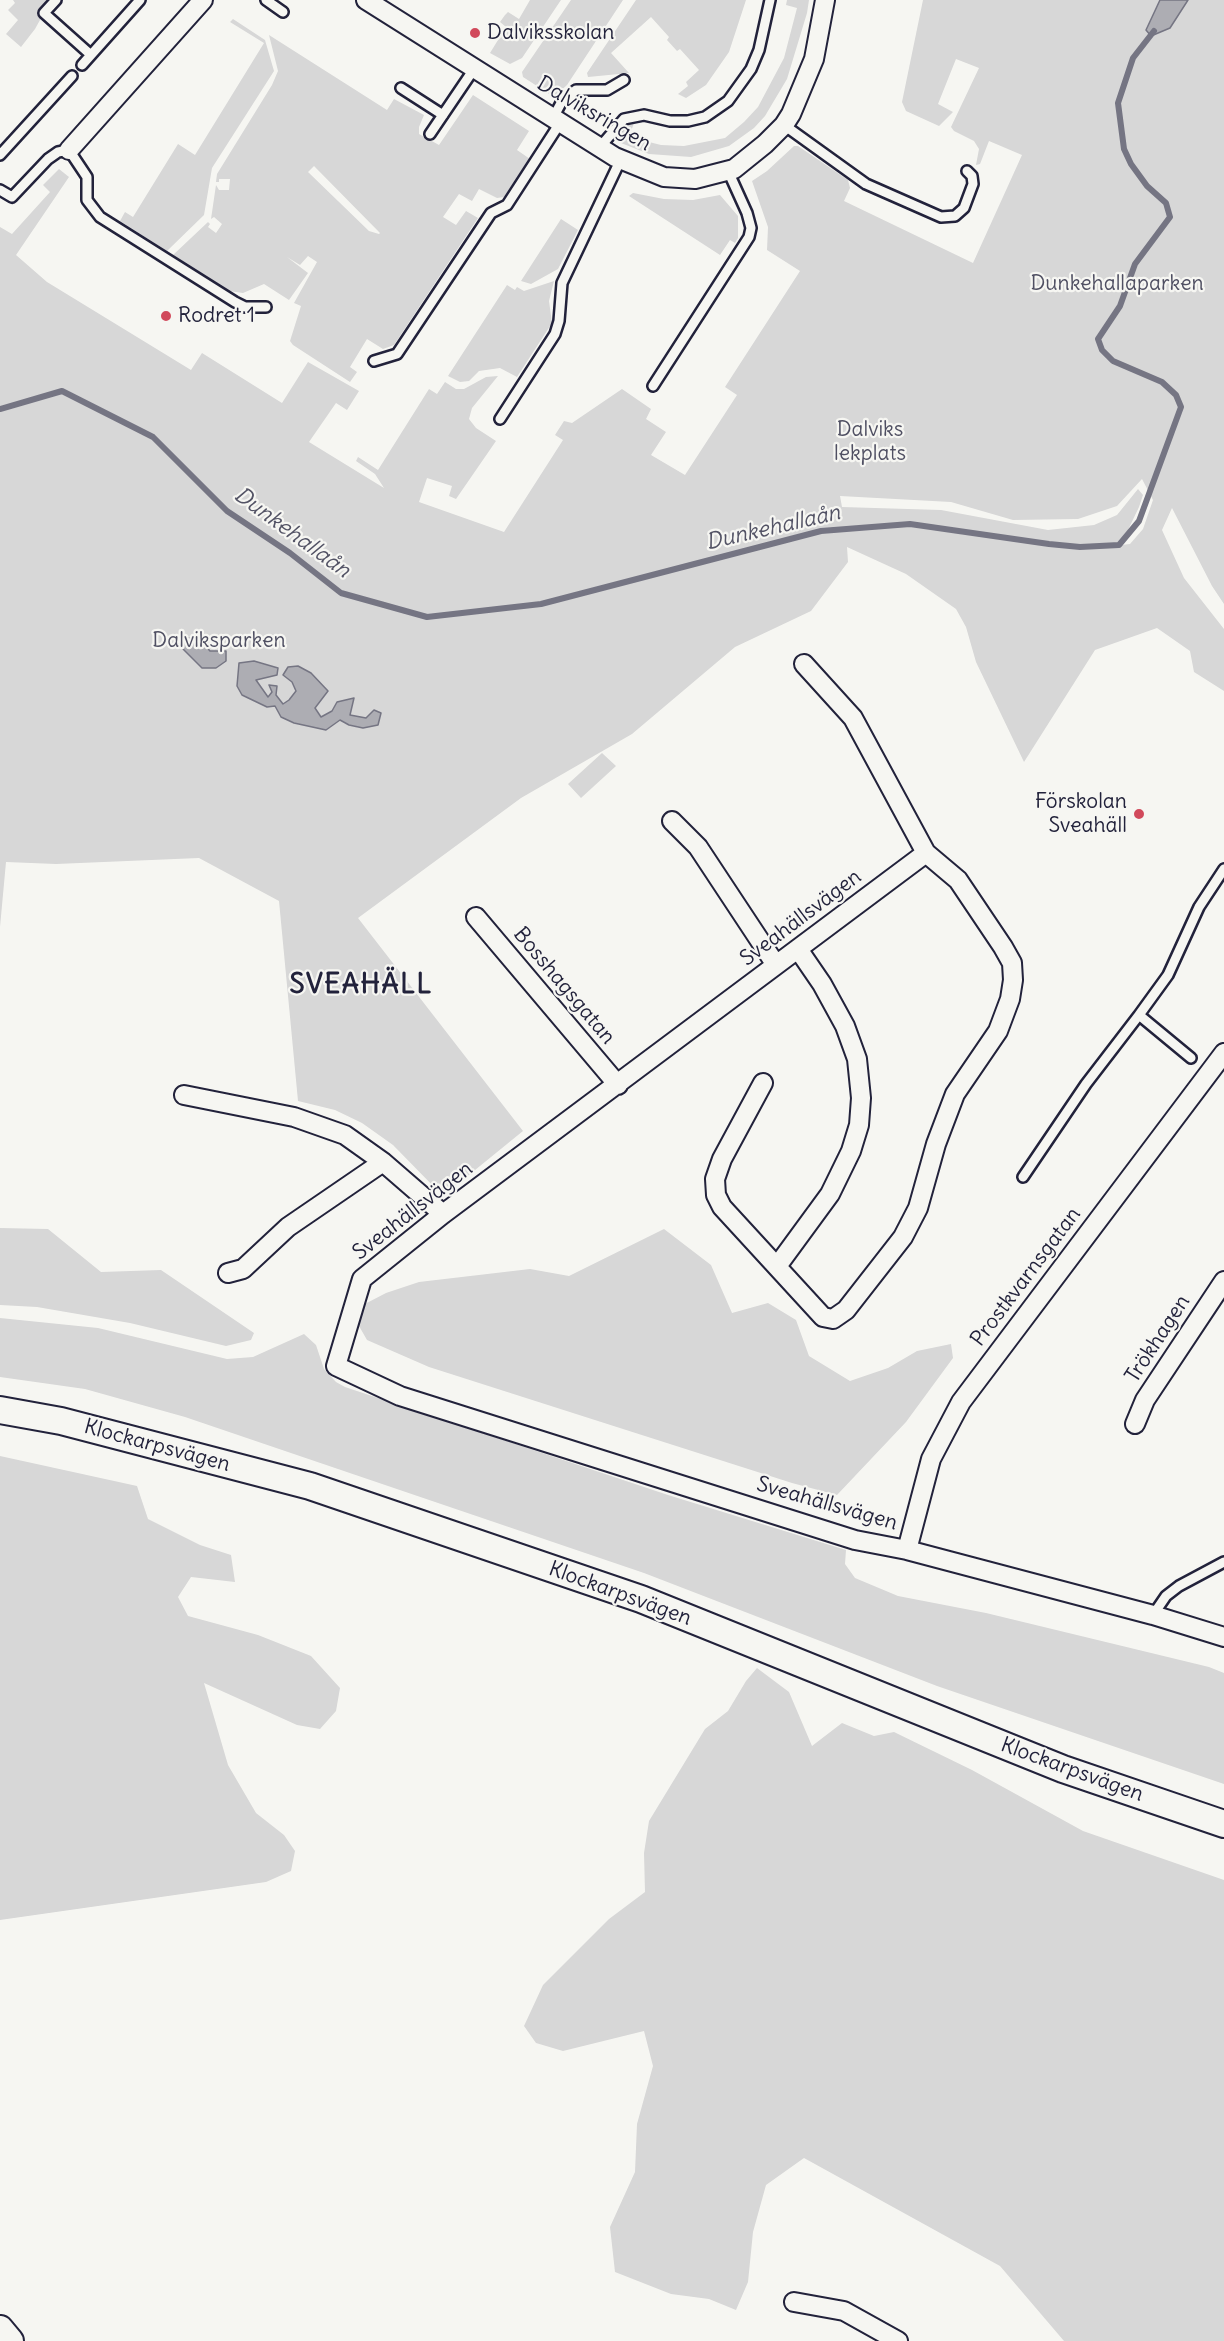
<!DOCTYPE html>
<html>
<head>
<meta charset="utf-8">
<style>
  body { margin:0 }
  canvas { display:block; background:#f6f6f2 }
</style>
</head>
<body>
<canvas width="1224" height="2341"></canvas>
<script>
const context = document.querySelector('canvas').getContext('2d');
context.lineJoin = 'round';
function fillPath(path, color) {
  context.fillStyle = color;
  context.fill(path, 'evenodd');
}
function poly(rows) {
  const path = new Path2D();
  for (const r of rows) {
    path.moveTo(r[0], r[1]);
    for (let i = 2; i < r.length; i += 2) path.lineTo(r[i], r[i + 1]);
  }
  return path;
}
function strokePath(path, color, width, dash) {
  context.strokeStyle = color;
  context.lineWidth = width;
  context.lineCap = dash ? 'butt' : 'round';
  context.setLineDash(dash || []);
  context.stroke(path);
}
function drawText(font, color, halo, rows, align = 'center') {
  context.font = font + ' Delius,sans-serif';
  context.lineWidth = 4.5;
  context.setLineDash([]);
  context.textBaseline = 'middle';
  context.strokeStyle = halo;
  context.fillStyle = color;
  for (const [text, x, y, turn = 0] of rows) {
    context.save();
    context.translate(x, y);
    context.rotate((+turn || 0) * Math.PI / 180);
    context.textAlign = isNaN(turn) ? turn : align;
    if (halo) context.strokeText(text, 0, 0);
    context.fillText(text, 0, 0);
    context.restore();
  }
}
const green = poly([
  [13,0,51,0,35,29,21,47,6,34,18,20,8,10,15,3],
  [530,0,561,0,522,58,510,64,490,53,506,27,500,22,505,15,508,12,519,19],
  [571,0,623,0,567,85,554,97,523,77,522,72],
  [636,0,746,0,729,52,706,85,686,98,678,94,688,86,686,82,699,70,680,49,677,51,667,40,669,37,651,17,611,53,629,73,588,77,587,73,593,64],
  [787,0,809,0,807,13,787,79,765,116,754,128,729,146,691,157,649,154,621,143,618,136,621,129,630,123,634,123,629,137,661,145,684,146,725,138,744,122,758,107,784,58,797,8,786,5],
  [923,0,1224,0,1224,604,1212,586,1172,508,1162,530,1184,578,1224,629,1224,691,1194,672,1190,651,1157,628,1095,650,1024,762,976,662,966,627,956,609,906,574,847,547,848,562,811,611,735,647,632,734,521,798,358,918,523,1131,448,1192,438,1191,393,1145,362,1123,335,1110,298,1101,279,901,199,858,56,864,6,862,0,927,0,227,12,234,50,192,43,185,59,169,69,177,16,255,47,282,191,370,202,353,282,403,308,362,359,391,347,410,336,403,309,442,384,488,375,474,356,461,358,457,378,470,429,389,437,394,445,382,456,389,464,389,486,377,498,376,472,408,469,419,476,428,496,441,456,499,449,496,452,486,427,478,419,502,504,532,563,440,555,435,564,421,572,423,622,389,651,409,646,419,666,432,651,455,685,475,737,395,725,387,800,271,767,250,768,227,752,181,767,171,794,146,798,146,848,180,850,188,844,201,973,263,1022,155,989,141,980,164,976,165,979,149,974,141,954,131,951,127,979,68,956,59,938,104,953,112,939,126,906,111,902,102],
  [1142,479,1153,500,1143,529,1130,544,1085,549,961,534,958,530,1074,546,1117,544,1128,530,1139,507,1143,495,1138,489,1117,515,1094,525,1048,530,941,510,842,507,840,496,951,502,1013,520,1078,519,1117,506],
  [233,19,265,40,274,71,212,168,204,215,167,251,120,221,125,212,133,217,178,144,195,155,264,43,230,22],
  [269,35,387,110,394,99,424,115,419,127,419,134,439,145,473,95,529,131,517,150,530,159,504,197,497,198,479,189,472,201,459,194,443,217,456,225,466,211,478,218,394,345,383,349,367,339,350,367,357,372,350,382,293,345,290,341,301,306,294,303,317,262,308,256,300,265,287,257,308,273,289,300,264,284,243,293,229,291,173,255,208,222,210,224,208,227,216,233,222,224,214,217,211,219,216,185,219,190,229,190,230,179,219,179,219,182,216,182,217,174,272,85,278,71],
  [314,166,380,233,379,234,369,231,308,172],
  [633,193,664,199,693,200,720,195,738,216,738,238,735,243,730,240,720,255,629,196],
  [561,219,578,230,558,269,531,284,521,281],
  [554,281,549,301,552,323,517,377,500,368,479,371,469,381,460,382,448,376,507,285,515,290,517,287,524,291],
  [602,753,616,766,581,798,568,784],
  [0,1228,48,1229,101,1272,161,1270,254,1333,251,1340,226,1346,130,1323,37,1307,0,1305],
  [664,1229,711,1265,732,1313,768,1303,796,1320,809,1356,850,1381,888,1368,917,1351,951,1344,953,1358,906,1422,837,1495,792,1483,429,1367,367,1340,359,1326,361,1306,386,1293,419,1282,530,1269,569,1276],
  [0,1318,98,1328,227,1359,253,1357,304,1334,316,1345,324,1369,336,1382,345,1387,668,1495,846,1550,845,1564,855,1578,898,1596,986,1613,1209,1667,1224,1673,1224,1784,937,1686,644,1573,185,1417,85,1389,0,1377],
  [0,1456,137,1486,148,1519,200,1545,231,1555,235,1582,191,1577,178,1597,188,1616,258,1635,311,1656,340,1688,336,1711,320,1729,297,1725,204,1683,228,1765,256,1813,284,1835,295,1851,291,1871,266,1882,0,1920],
  [757,1668,789,1692,812,1746,842,1723,874,1736,894,1732,972,1770,1083,1831,1224,1880,1224,2341,1064,2341,1000,2266,804,2158,766,2185,753,2232,748,2282,736,2310,709,2299,671,2294,615,2272,610,2227,635,2172,637,2124,653,2066,644,2031,563,2051,536,2043,524,2026,543,1985,609,1919,645,1892,644,1853,649,1821,705,1729,728,1711,746,1681]
]);
const water = poly([
  [1160,0,1188,0,1170,28,1151,36,1146,30,1160,0],
  [189,638,202,642,210,651,226,651,226,661,216,668,202,668,178,644,189,638],
  [254,661,278,668,277,675,256,680,268,697,272,692,269,685,277,686,276,695,283,704,289,700,296,691,292,682,283,675,288,667,298,666,311,673,328,691,315,708,321,717,332,711,337,702,354,698,350,715,366,718,374,710,381,713,378,725,363,728,349,725,340,720,326,730,294,723,281,717,275,706,267,707,242,695,237,686,239,663,254,661]
]);
const stream = poly([
  [0,409,62,391,153,437,227,511,290,553,341,593,427,617,541,604,821,531,910,524,1049,544,1080,547,1119,545,1139,521,1181,407,1176,395,1162,382,1113,361,1102,350,1098,339,1120,306,1135,264,1170,217,1166,203,1147,186,1131,164,1124,149,1118,103,1133,58,1154,31]
]);
const lane = poly([
  [56,0,44,13,91,55],
  [266,0,283,12],
  [82,65,140,0],
  [401,88,443,115],
  [553,118,561,103,576,90,607,90,624,80],
  [784,125,866,184,941,217,955,216,964,208,973,184,972,176,967,171],
  [430,134,474,69],
  [600,147,624,119,644,115,670,121,688,121,705,117,728,101,751,69,759,50,770,0],
  [0,155,72,76],
  [0,190,12,197,48,159,58,152,69,150,87,177,87,200,100,217,235,302,245,307,266,307],
  [374,361,397,354,491,213,507,205,560,123],
  [653,386,749,237,751,228,747,213,728,171],
  [500,419,555,334,559,321,562,283,621,159],
  [1191,1058,1139,1015,1168,975,1199,907,1224,869],
  [1023,1177,1086,1084,1139,1015],
  [1153,1615,1166,1596,1179,1586,1224,1562]
]);
const street = poly([
  [366,0,615,157,664,177,695,179,734,169,765,144,784,125,791,114,814,59,825,0],
  [69,150,203,0],
  [804,664,853,718,926,853,443,1214,362,1279,336,1366,400,1396,855,1540,907,1550,1153,1615,1224,1637],
  [672,821,698,847,776,965],
  [476,917,618,1085],
  [763,1083,722,1159,715,1179,716,1195,722,1207,823,1317,833,1319,846,1310,903,1237,918,1208,936,1144,955,1094,998,1031,1010,999,1013,980,1012,963,1003,947,958,880,926,853],
  [184,1095,294,1117,345,1135,383,1162,443,1214],
  [778,1265,830,1194,851,1151,859,1125,861,1098,857,1059,845,1026,822,984,798,949],
  [228,1273,243,1269,288,1227,383,1162],
  [1135,1424,1145,1400,1224,1281],
  [907,1550,931,1459,961,1402,1224,1053],
  [794,2302,844,2311,898,2341]
]);
const secondary = poly([
  [0,1410,61,1421,310,1486,641,1599,1063,1769,1224,1824],
  [0,2329,10,2341]
]);
const markers = [
  [475,33,6,"#d1495b"],
  [166,316,6,"#d1495b"],
  [1139,814,6,"#d1495b"]
];
const poiNames = [
  ["Dalviksskolan",487,33],
  ["Rodret 1",178,316],
  ["Förskolan",1127,802,"right"],
  ["Sveahäll",1127,826,"right"]
];
const streetNames = [
  ["Dalviksringen",594,114,30],
  ["Sveahällsvägen",801,918,-37],
  ["Bosshagsgatan",564,986,50],
  ["Sveahällsvägen",413,1211,-38],
  ["Prostkvarnsgatan",1026,1277,-53],
  ["Trökhagen",1158,1339,-57],
  ["Klockarpsvägen",157,1446,15],
  ["Sveahällsvägen",827,1504,16],
  ["Klockarpsvägen",620,1594,20],
  ["Klockarpsvägen",1072,1770,20]
];
const parkNames = [
  ["Dunkehallaparken",1117,284],
  ["Dalviks",870,430],
  ["lekplats",870,454],
  ["Dalviksparken",219,641]
];
const waterNames = [
  ["Dunkehallaån",773,528,-13],
  ["Dunkehallaån",292,533,36]
];
const districtNames = [
  ["SVEAHÄLL",361,985]
];
fillPath(green, '#d7d7d7');
fillPath(water, '#adadb3');
strokePath(water, '#757583', 1.5);
strokePath(stream, '#757583', 6);
strokePath(lane, '#22223b', 14);
strokePath(street, '#22223b', 22);
strokePath(secondary, '#22223b', 30);
strokePath(lane, '#f6f6f2', 9);
strokePath(street, '#f6f6f2', 18);
strokePath(secondary, '#f6f6f2', 26);
for (const [x, y, r, color] of markers) {
  const dot = new Path2D();
  dot.arc(x, y, r, 0, 2 * Math.PI);
  context.fillStyle = color;
  context.fill(dot);
  strokePath(dot, '#f6f6f2', 2);
}
drawText('21px', '#22223b', '#f6f6f2', poiNames, 'left');
drawText('21px', '#22223b', '#f6f6f2', streetNames);
drawText('21px', '#4f4f62', '#f6f6f2', parkNames);
drawText('italic 22px', '#535365', '#f6f6f2', waterNames);
context.letterSpacing = '1.5px';
drawText('bold 27px', '#22223b', '#f6f6f2', districtNames);
context.letterSpacing = '0px';
</script>
</body>
</html>
